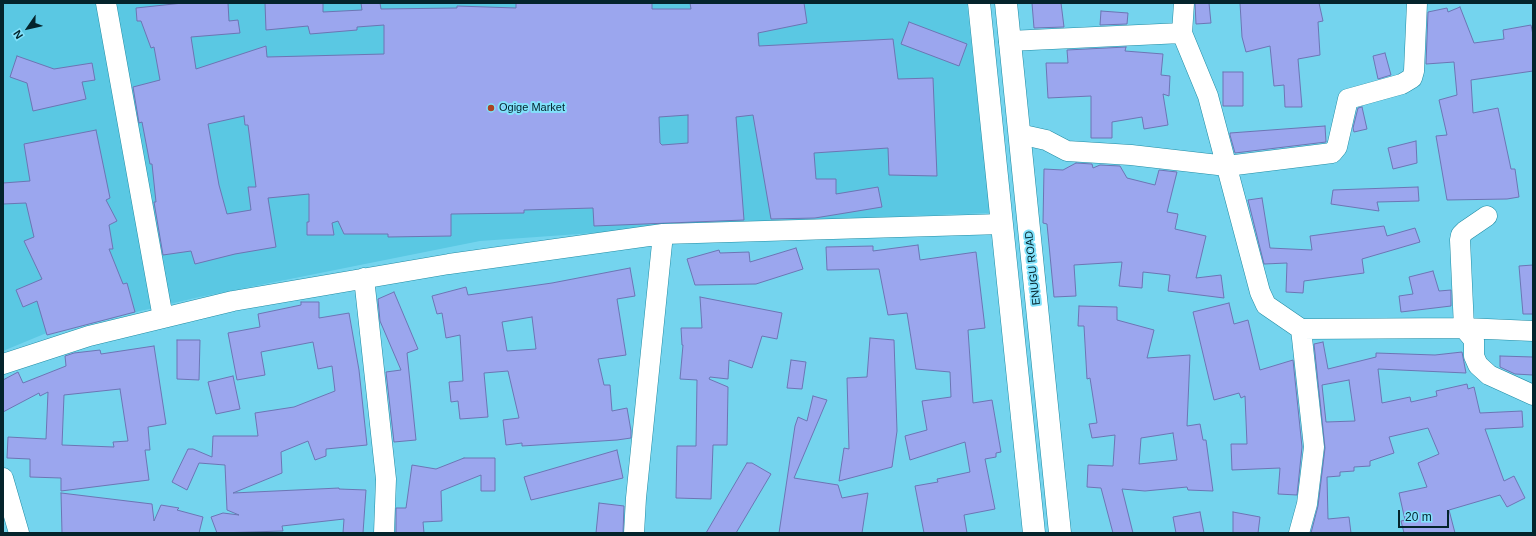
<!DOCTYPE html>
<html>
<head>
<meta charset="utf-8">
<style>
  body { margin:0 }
  #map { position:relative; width:1536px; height:536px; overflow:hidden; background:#74d4ee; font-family:Arial,sans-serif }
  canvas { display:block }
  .frame { position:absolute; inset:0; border:4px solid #04242c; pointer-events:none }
  .north { position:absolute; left:8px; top:8px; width:40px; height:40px; -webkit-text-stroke:3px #81e1fb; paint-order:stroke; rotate:236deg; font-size:11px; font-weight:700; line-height:16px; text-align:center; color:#04242c }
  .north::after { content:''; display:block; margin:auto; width:14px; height:18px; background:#04242c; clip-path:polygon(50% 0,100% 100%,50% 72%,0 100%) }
  .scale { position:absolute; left:1398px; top:510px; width:51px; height:18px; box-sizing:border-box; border:2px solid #04242c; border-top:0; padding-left:5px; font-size:12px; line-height:14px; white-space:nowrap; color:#04242c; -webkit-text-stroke:3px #81e1fb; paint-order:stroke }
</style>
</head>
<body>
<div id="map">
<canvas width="1536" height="536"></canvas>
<div class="frame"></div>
<div class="north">N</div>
<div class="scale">20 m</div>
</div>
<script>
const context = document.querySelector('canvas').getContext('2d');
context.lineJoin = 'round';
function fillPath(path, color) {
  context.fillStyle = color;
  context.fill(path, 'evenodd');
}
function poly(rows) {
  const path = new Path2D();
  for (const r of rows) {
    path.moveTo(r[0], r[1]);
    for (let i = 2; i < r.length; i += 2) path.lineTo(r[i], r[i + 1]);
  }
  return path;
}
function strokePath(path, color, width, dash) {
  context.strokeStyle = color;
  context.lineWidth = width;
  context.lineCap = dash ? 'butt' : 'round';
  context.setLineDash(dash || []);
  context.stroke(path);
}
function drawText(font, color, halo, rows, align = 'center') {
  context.font = font + ' Arial,sans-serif';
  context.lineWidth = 4;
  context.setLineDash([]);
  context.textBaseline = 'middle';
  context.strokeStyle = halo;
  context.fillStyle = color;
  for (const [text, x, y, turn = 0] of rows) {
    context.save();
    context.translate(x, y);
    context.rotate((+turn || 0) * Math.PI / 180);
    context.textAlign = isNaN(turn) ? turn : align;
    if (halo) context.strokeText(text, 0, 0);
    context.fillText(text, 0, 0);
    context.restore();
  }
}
const built = poly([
  [3,3,967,3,990,213,749,222,480,241,195,298,44,334,3,351]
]);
const building = poly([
  [183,3,228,3,229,21,238,20,240,33,191,37,196,69,266,46,267,57,384,54,384,25,357,27,357,30,310,34,308,26,266,30,265,3,323,3,323,12,362,10,361,3,380,3,381,9,457,8,457,6,516,8,516,3,652,3,652,9,691,9,690,3,804,3,807,23,758,33,759,46,893,39,898,79,933,78,937,176,889,175,888,148,814,153,816,179,836,179,836,194,878,187,882,207,815,218,771,219,753,115,736,117,744,220,594,226,593,208,524,210,524,213,451,214,451,236,388,237,388,234,344,234,338,221,332,223,334,235,307,235,307,222,309,222,309,194,268,198,276,247,235,254,195,264,191,251,163,255,154,202,156,202,152,164,150,164,142,122,139,123,133,87,160,80,154,47,151,48,141,21,137,21,136,8,183,3],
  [688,115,688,143,662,145,660,143,659,117,688,115],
  [244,116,245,125,248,125,256,187,248,187,251,210,227,214,219,185,208,124,244,116],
  [1032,3,1061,3,1064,27,1034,28,1032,3],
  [1195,3,1209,3,1211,23,1196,24,1195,3],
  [1240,3,1319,3,1323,21,1318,22,1320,55,1298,59,1302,107,1285,107,1284,85,1274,86,1270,46,1246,52,1242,37,1240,3],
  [1460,7,1474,43,1504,39,1503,30,1531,25,1533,35,1533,71,1471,80,1473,113,1498,108,1511,169,1515,169,1519,197,1507,199,1447,200,1436,136,1447,135,1439,100,1457,95,1454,62,1426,64,1428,12,1447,8,1448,12,1460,7],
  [1101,11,1128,13,1127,24,1100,25,1101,11],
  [909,22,967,44,959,66,901,44,909,22],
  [1126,47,1125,51,1163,54,1161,75,1170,76,1169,96,1163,94,1168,125,1144,129,1142,117,1112,122,1112,138,1091,138,1091,96,1048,98,1046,63,1068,63,1067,50,1126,47],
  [1385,53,1391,75,1378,79,1373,56,1385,53],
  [17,56,54,69,92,63,95,80,82,82,86,99,33,111,27,83,10,77,17,56],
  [1223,72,1243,72,1243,106,1223,106,1223,72],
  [1362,107,1367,129,1354,132,1353,128,1358,108,1362,107],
  [1325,126,1326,142,1235,153,1230,135,1230,133,1325,126],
  [96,130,110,198,106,200,117,221,109,225,113,249,109,249,123,284,127,283,135,312,47,335,37,301,23,307,16,290,42,279,24,241,34,237,26,203,3,204,3,183,30,181,24,144,96,130],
  [1416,141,1417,163,1393,169,1388,148,1416,141],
  [1076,163,1092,164,1093,168,1100,165,1120,166,1127,178,1155,185,1159,170,1177,172,1167,212,1178,214,1175,229,1206,236,1196,278,1221,275,1224,298,1168,291,1170,275,1143,272,1142,288,1119,286,1122,262,1074,265,1076,296,1054,297,1047,224,1043,223,1044,169,1063,170,1076,163],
  [1418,187,1419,201,1377,202,1379,211,1331,204,1333,190,1418,187],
  [1262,198,1270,248,1312,250,1310,236,1384,226,1387,236,1415,228,1420,242,1362,259,1364,273,1304,281,1303,293,1286,292,1287,263,1264,264,1248,200,1262,198],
  [918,245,920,260,976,252,985,328,968,330,973,403,992,400,1001,452,996,453,996,457,985,459,995,509,964,515,967,533,924,533,915,486,938,482,937,479,970,472,965,442,910,460,905,436,927,430,922,401,951,397,950,372,916,369,907,313,888,315,879,269,827,270,826,247,873,246,873,251,918,245],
  [796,248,803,269,756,284,695,285,687,259,719,250,720,253,749,252,750,262,796,248],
  [1533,265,1533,314,1523,314,1519,266,1533,265],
  [630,268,635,296,617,299,626,355,598,359,604,385,610,385,612,411,627,408,631,431,631,438,617,440,522,446,522,443,506,445,503,420,519,418,508,371,484,373,488,417,460,419,458,401,451,402,449,382,463,381,460,335,446,338,442,313,437,314,432,296,466,287,468,295,552,283,630,268],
  [532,317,536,349,507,351,502,322,532,317],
  [1433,271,1439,291,1451,290,1451,306,1401,312,1399,296,1413,294,1409,277,1433,271],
  [394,292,418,349,407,353,416,440,394,442,386,372,401,370,380,321,378,299,394,292],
  [700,297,782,313,777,339,762,336,752,368,729,360,728,379,710,377,709,379,728,387,727,445,713,445,711,499,676,498,677,446,696,446,697,380,680,379,683,345,682,345,681,328,702,328,700,297],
  [301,302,319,302,319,318,349,313,359,370,367,445,326,449,326,456,315,460,308,441,281,452,282,473,233,493,339,488,339,489,366,490,363,533,343,533,344,519,282,526,283,531,217,533,211,517,223,513,239,515,227,510,225,465,199,463,187,490,172,482,188,449,193,449,212,457,213,436,258,436,255,413,294,407,335,391,332,366,318,369,313,342,261,352,265,375,237,380,228,333,260,327,258,314,301,305,301,302],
  [1229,303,1234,324,1248,320,1260,370,1293,360,1302,447,1297,495,1278,494,1280,468,1232,470,1231,444,1247,444,1245,396,1241,398,1239,393,1214,400,1193,312,1229,303],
  [1079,306,1117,307,1117,320,1154,330,1147,358,1190,355,1187,426,1200,424,1203,440,1206,440,1213,491,1188,490,1187,487,1145,491,1122,489,1133,533,1113,533,1101,488,1087,487,1088,465,1113,466,1115,435,1092,438,1089,424,1097,423,1090,378,1087,379,1084,326,1078,326,1079,306],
  [1173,433,1177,460,1139,464,1141,438,1173,433],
  [870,338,894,340,897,431,892,467,839,481,844,448,849,449,847,378,867,377,870,338],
  [177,340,200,340,199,380,177,379,177,340],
  [1323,342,1328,369,1376,357,1376,353,1435,355,1462,352,1466,373,1378,369,1382,403,1410,397,1411,402,1437,396,1436,391,1467,384,1468,389,1474,387,1480,413,1522,411,1523,427,1485,429,1504,481,1514,476,1525,498,1507,507,1500,495,1449,510,1455,533,1404,533,1401,521,1405,520,1399,493,1427,487,1418,463,1439,454,1428,428,1389,437,1394,453,1370,461,1370,466,1354,467,1354,471,1340,472,1340,476,1327,477,1328,519,1349,517,1351,533,1311,533,1318,506,1325,448,1314,344,1323,342],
  [1349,380,1355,421,1326,422,1322,385,1349,380],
  [154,346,166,424,148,427,150,450,145,450,149,480,61,491,61,478,30,477,30,459,7,458,8,437,46,439,48,392,40,396,39,393,3,412,3,380,18,372,23,383,66,366,65,356,74,353,100,350,101,354,154,346],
  [120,389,128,441,113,442,114,447,62,445,64,395,120,389],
  [1500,356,1533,357,1533,375,1515,374,1500,367,1500,356],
  [791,360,806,362,802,389,787,388,791,360],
  [233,376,240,409,216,414,208,382,233,376],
  [813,396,827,400,794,478,838,485,842,498,868,493,862,533,779,533,795,426,798,417,807,421,813,396],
  [617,450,623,478,531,500,524,477,617,450],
  [464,458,495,458,495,491,481,491,481,475,441,491,442,521,423,522,424,533,396,533,396,508,406,508,412,465,436,469,464,458],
  [747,463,752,463,771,474,736,533,706,533,747,463],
  [61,493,152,504,154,521,161,505,179,508,177,510,203,517,199,533,62,533,61,493],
  [599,503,624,506,623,533,596,533,599,503],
  [1200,512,1204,533,1176,533,1173,517,1200,512],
  [1233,512,1260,517,1258,533,1233,533,1233,512]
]);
const minor = poly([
  [106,3,163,318],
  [1184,3,1182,33,1208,96,1260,292,1266,305,1301,329,1464,328,1533,331],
  [1009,41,1182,33],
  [1019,134,1046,140,1067,151,1131,155,1227,166,1332,153,1337,147,1348,99,1402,84,1412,78,1414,71,1417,3],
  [1487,216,1465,231,1461,235,1460,240,1464,328,1474,340,1474,356,1478,365,1489,375,1533,395],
  [364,278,386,479,384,533],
  [3,364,89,336,233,301,449,264,663,234,1002,224],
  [3,478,19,533],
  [634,533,636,498,663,234],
  [1299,533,1307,504,1314,447,1301,329]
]);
const major = poly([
  [979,3,1034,533],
  [1006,3,1060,533]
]);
const markers = [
  [491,108,4,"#ab4323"]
];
const poiNames = [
  ["Ogige Market",499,108]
];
const streetNames = [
  ["ENUGU ROAD",1033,268,-96]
];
fillPath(built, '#5ac8e3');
fillPath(building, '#9ba6ee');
strokePath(building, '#6c75b4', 1);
strokePath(minor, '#218ca4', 21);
strokePath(major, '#218ca4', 23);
strokePath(minor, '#fff', 20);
strokePath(major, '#fff', 22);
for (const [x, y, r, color] of markers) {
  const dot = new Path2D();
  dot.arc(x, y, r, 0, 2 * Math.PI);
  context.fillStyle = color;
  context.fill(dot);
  strokePath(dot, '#81e1fb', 1.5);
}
drawText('11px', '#04242c', '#81e1fb', poiNames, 'left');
drawText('11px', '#04242c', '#81e1fb', streetNames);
</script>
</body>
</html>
